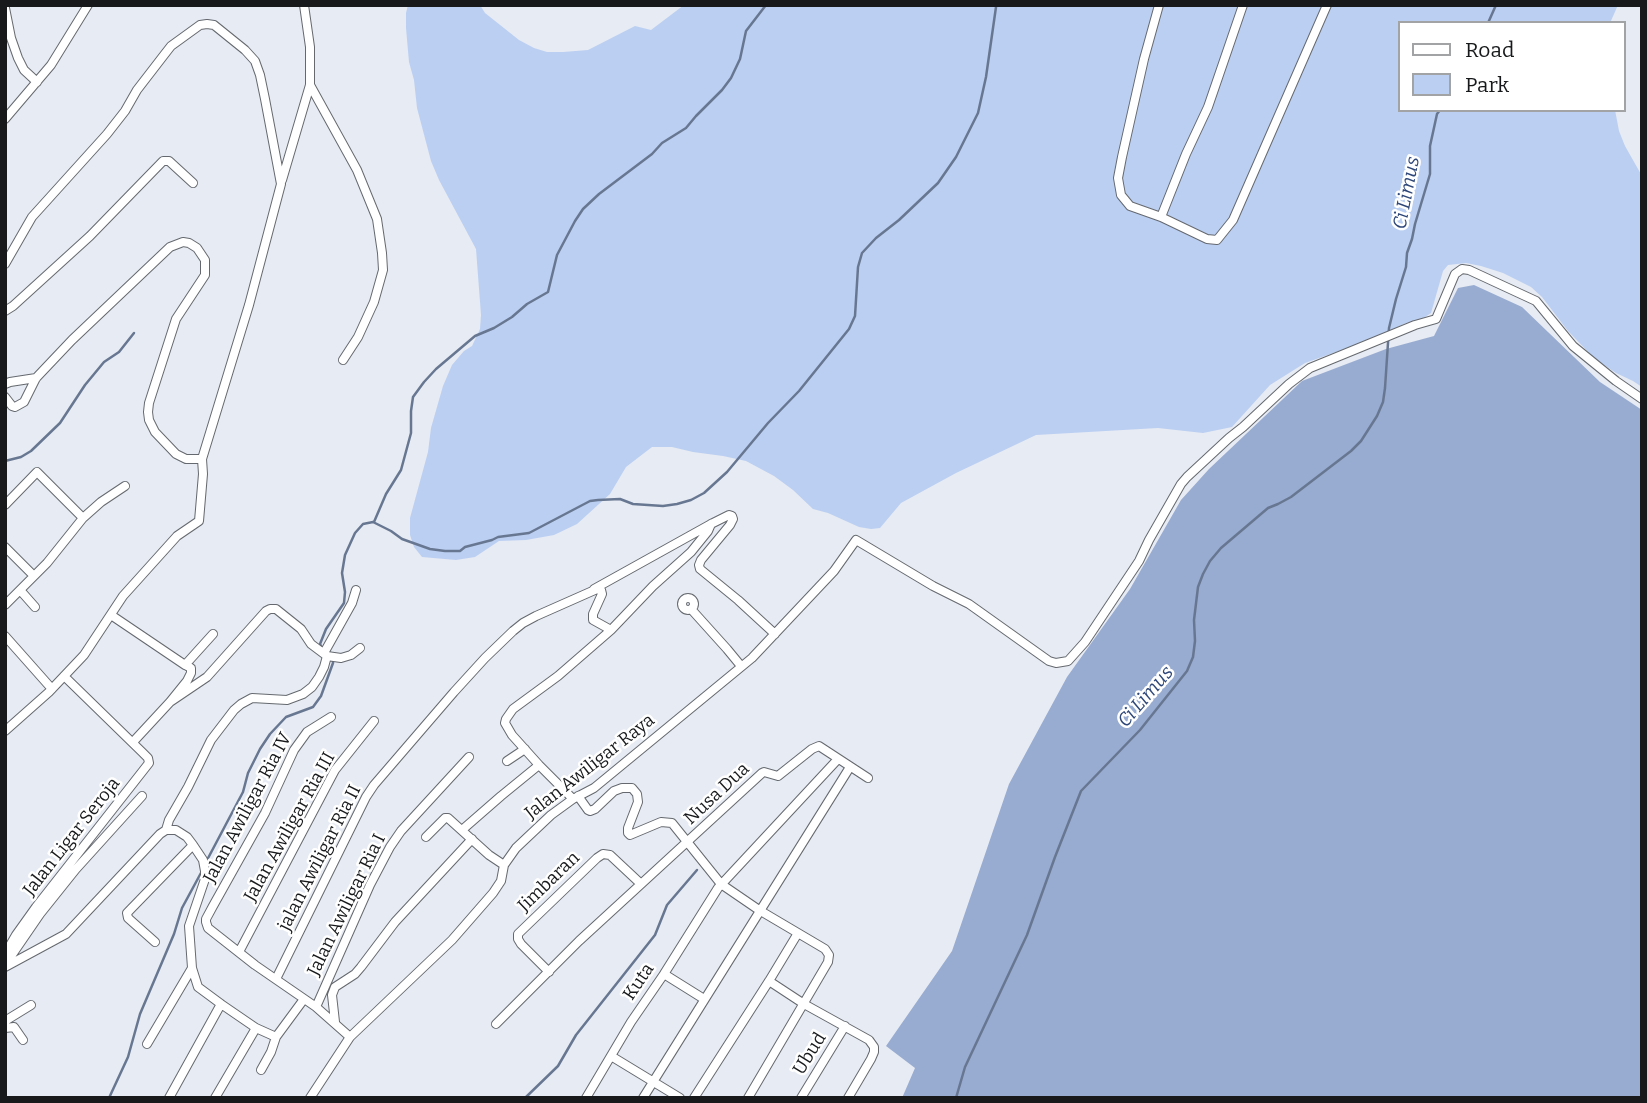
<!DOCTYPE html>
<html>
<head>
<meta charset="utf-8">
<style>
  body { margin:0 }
  #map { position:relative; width:1647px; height:1103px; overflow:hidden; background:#e7ebf3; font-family:Bitter,serif }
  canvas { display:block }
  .frame { position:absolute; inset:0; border:7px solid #17191b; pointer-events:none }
  .legend { position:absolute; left:1398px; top:21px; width:228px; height:91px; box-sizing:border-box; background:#fff; border:2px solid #a2a3a4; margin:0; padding:9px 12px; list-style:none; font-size:21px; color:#17191b }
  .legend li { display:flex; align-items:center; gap:14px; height:35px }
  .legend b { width:35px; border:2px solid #a2a3a4 }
</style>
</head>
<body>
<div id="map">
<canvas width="1647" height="1103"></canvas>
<div class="frame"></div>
<ul class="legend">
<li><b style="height:9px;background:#fff"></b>Road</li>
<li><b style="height:19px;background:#bbcff2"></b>Park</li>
</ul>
</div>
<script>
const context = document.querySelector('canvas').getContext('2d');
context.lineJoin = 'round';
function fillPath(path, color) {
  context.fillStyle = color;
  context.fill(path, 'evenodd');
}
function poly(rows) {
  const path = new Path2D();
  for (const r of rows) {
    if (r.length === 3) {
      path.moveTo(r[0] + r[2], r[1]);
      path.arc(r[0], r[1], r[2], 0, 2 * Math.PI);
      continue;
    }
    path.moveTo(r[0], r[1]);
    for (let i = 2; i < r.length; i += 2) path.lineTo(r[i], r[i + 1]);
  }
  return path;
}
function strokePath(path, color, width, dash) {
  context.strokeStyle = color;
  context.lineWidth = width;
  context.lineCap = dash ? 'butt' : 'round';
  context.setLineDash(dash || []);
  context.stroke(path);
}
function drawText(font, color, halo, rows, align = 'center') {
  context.font = font + ' Bitter,serif';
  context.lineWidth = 5;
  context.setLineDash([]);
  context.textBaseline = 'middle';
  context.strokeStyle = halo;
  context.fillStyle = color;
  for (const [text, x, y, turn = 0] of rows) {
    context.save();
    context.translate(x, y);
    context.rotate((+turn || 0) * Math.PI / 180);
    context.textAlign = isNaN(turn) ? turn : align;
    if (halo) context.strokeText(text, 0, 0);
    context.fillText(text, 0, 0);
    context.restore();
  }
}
const green = poly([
  [408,5,480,5,485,13,519,40,534,48,547,52,563,52,588,50,635,26,651,30,684,5,1618,5,1610,23,1400,23,1400,110,1615,110,1619,131,1625,146,1642,176,1642,387,1633,381,1616,373,1594,358,1568,331,1542,297,1531,287,1503,273,1481,266,1466,263,1448,265,1443,271,1431,313,1422,319,1406,323,1389,331,1367,344,1350,347,1305,363,1270,385,1232,427,1203,433,1158,428,1036,435,956,473,901,503,880,528,871,529,859,527,828,513,813,509,793,490,774,476,746,461,723,456,693,452,672,447,652,447,626,467,610,494,577,524,554,535,526,540,499,541,475,557,456,560,422,557,414,547,410,535,410,518,428,452,431,428,443,386,452,365,464,351,472,346,480,329,481,315,476,249,439,180,431,161,417,108,414,80,409,62,406,28,406,13]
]);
const forest = poly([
  [1474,285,1522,307,1600,382,1642,410,1642,1098,902,1098,915,1068,886,1046,952,951,1009,784,1067,677,1130,589,1181,500,1209,469,1302,381,1386,349,1434,336,1458,288]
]);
const stream = poly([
  [1488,23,1496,5],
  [5,461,21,457,31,451,60,423,85,385,104,362,119,352,134,333],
  [374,522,386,494,401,470,411,433,411,411,413,397,424,382,436,369,475,336,494,328,512,317,527,304,548,292,557,255,575,221,583,209,599,194,652,154,662,143,686,128,696,116,722,90,731,78,740,59,746,31,766,5],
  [322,648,320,644,326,629,344,603,345,592,342,573,345,555,355,533,363,524,373,522,391,531,402,539,430,549,445,551,460,551,465,547,492,540,498,537,529,533,590,501,598,500,620,499,633,504,663,506,677,504,691,500,704,493,727,472,768,423,799,391,849,329,855,316,858,267,862,253,876,238,899,220,938,183,956,157,978,113,986,77,996,7],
  [206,862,243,792,248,773,260,749,270,734,286,717,313,707,321,696,333,663,333,659],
  [109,1098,128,1057,140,1014,174,934,182,908,202,871],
  [525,1098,558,1066,576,1035,655,935,667,905,697,870],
  [956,1098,965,1067,1027,935,1055,857,1081,791,1140,730,1187,671,1193,657,1195,641,1194,620,1198,587,1203,574,1210,561,1221,548,1268,508,1278,504,1291,497,1351,451,1361,441,1377,416,1383,402,1385,388,1389,328,1396,299,1406,267,1407,253,1412,239,1415,224,1430,174,1430,146,1437,114,1440,110]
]);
const minor = poly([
  [1159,5,1144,59,1122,157,1118,178,1121,195,1130,206,1161,217,1207,239,1217,240,1233,220,1327,5],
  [5,8,11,38,18,58,24,70,37,82],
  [310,85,357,170,377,219,382,253,383,270,374,302,358,337,343,360],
  [5,119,51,65,88,5],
  [282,180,310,85,310,47,304,5],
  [1161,217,1186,154,1208,107,1243,5],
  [5,264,32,217,107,134,125,111,137,90,164,55,171,46,200,25,207,24,214,25,245,50,255,61,260,75,265,99,281,184,249,305,202,459,203,474,199,521,177,536,123,596,84,655,49,692,5,731],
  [5,311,13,306,90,236,163,161,169,161,193,183],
  [5,384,10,382,36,378],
  [5,397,12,406,15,407,24,402,36,378,72,340,170,247,183,242,189,243,197,248,205,260,205,275,176,319,149,403,148,412,149,420,155,432,176,454,186,459,202,459],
  [5,505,37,472,83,518],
  [5,547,34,576],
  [594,589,711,524,729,515,732,516,733,519,730,525,701,560,699,565,700,569,738,600,775,634],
  [20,590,35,607],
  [688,604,6],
  [5,605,47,563,83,518,101,502,125,486],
  [691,609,727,649,741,666],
  [111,615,185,665,213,634],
  [611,630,653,586,691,552,708,531,711,524],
  [5,636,52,689],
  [324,653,352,603,356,590],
  [170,702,207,677,266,611,270,609,276,609,301,629,311,644,327,656,341,658,351,655,360,648],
  [331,717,307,732,294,750,265,813,213,906,206,919,206,922,208,928,255,965,316,1007,350,1037],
  [133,742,170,702,187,681,191,673,191,668,185,665],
  [507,761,525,749],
  [578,796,588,810,590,811,595,809,614,791,622,788,632,788,637,794,638,802,628,828,628,833,630,835,661,822,672,823,721,884,759,910,825,949,829,955,828,962,748,1098],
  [166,830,169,820,188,787,211,740,234,710,241,704,252,698,287,700,303,694,312,687,319,677,324,667,327,656],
  [462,830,501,796,539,765],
  [426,837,445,818,448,818,489,855,504,865],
  [155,942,128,918,127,913,193,845],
  [239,952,335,770,374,721],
  [5,954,16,935,36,907,149,763,148,758,142,752,64,676],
  [5,965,40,914,76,869,142,796],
  [5,967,66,934,160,834,166,830,176,830,187,837,193,845,203,860,205,871,205,879,189,926,192,968,198,987,221,1004,256,1028,276,1037,304,999],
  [549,972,521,944,518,939,518,934,597,858,603,854,610,855,641,884],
  [664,974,704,999],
  [276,979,366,797,374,785,454,692,485,658,513,631,523,623,536,616,597,589,601,590,602,594,593,614,593,620,611,630,558,676,513,709,506,719,505,723,512,735,539,765,573,799],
  [769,981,804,1004,869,1040,874,1047,874,1052,871,1059,848,1098],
  [316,1007,370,885,390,847,401,831,469,757],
  [5,1021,31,1005],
  [335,1022,332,995,335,987,355,974,361,967,395,922,472,839],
  [496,1024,579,941,762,773,764,772,778,776,812,749,819,746,868,778],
  [5,1028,14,1027,23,1040],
  [147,1044,192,968],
  [611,1056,680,1098],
  [261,1070,271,1052,276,1037],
  [169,1098,221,1004],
  [215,1098,256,1028],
  [310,1098,350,1037,452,940,493,893,501,881,504,865,516,848,551,815,573,799,594,788,752,658,834,571,856,540,933,586,969,604,1049,661,1056,663,1068,661,1085,642,1139,561,1149,540,1181,484,1187,477,1229,438,1243,427,1289,384,1310,368,1415,325,1436,319,1455,274,1462,269,1469,270,1536,301,1573,346,1616,381,1642,399],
  [586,1098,631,1022,664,974,718,888,838,759],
  [643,1098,850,767],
  [694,1098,769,981,798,933],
  [801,1098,845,1026]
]);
const streetNames = [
  ["Jalan Awiligar Raya",590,767,-38],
  ["Nusa Dua",717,794,-43],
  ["Jalan Awiligar Ria IV",248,808,-62],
  ["Jalan Awiligar Ria III",290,827,-61],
  ["Jalan Ligar Seroja",72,837,-52],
  ["jalan Awiligar Ria II",320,858,-63],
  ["Jimbaran",549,882,-44],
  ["Jalan Awiligar Ria I",347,905,-64],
  ["Kuta",639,982,-56],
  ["Ubud",810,1054,-58]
];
const waterNames = [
  ["Ci Limus",1407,193,-79],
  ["Ci Limus",1146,697,-49]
];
fillPath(green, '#bbcff2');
fillPath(forest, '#98acd1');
strokePath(stream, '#687791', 2.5);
strokePath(minor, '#65696f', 10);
strokePath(minor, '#fff', 8);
drawText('18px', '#17191b', '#fff', streetNames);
drawText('italic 19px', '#2e4778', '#fff', waterNames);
</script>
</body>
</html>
